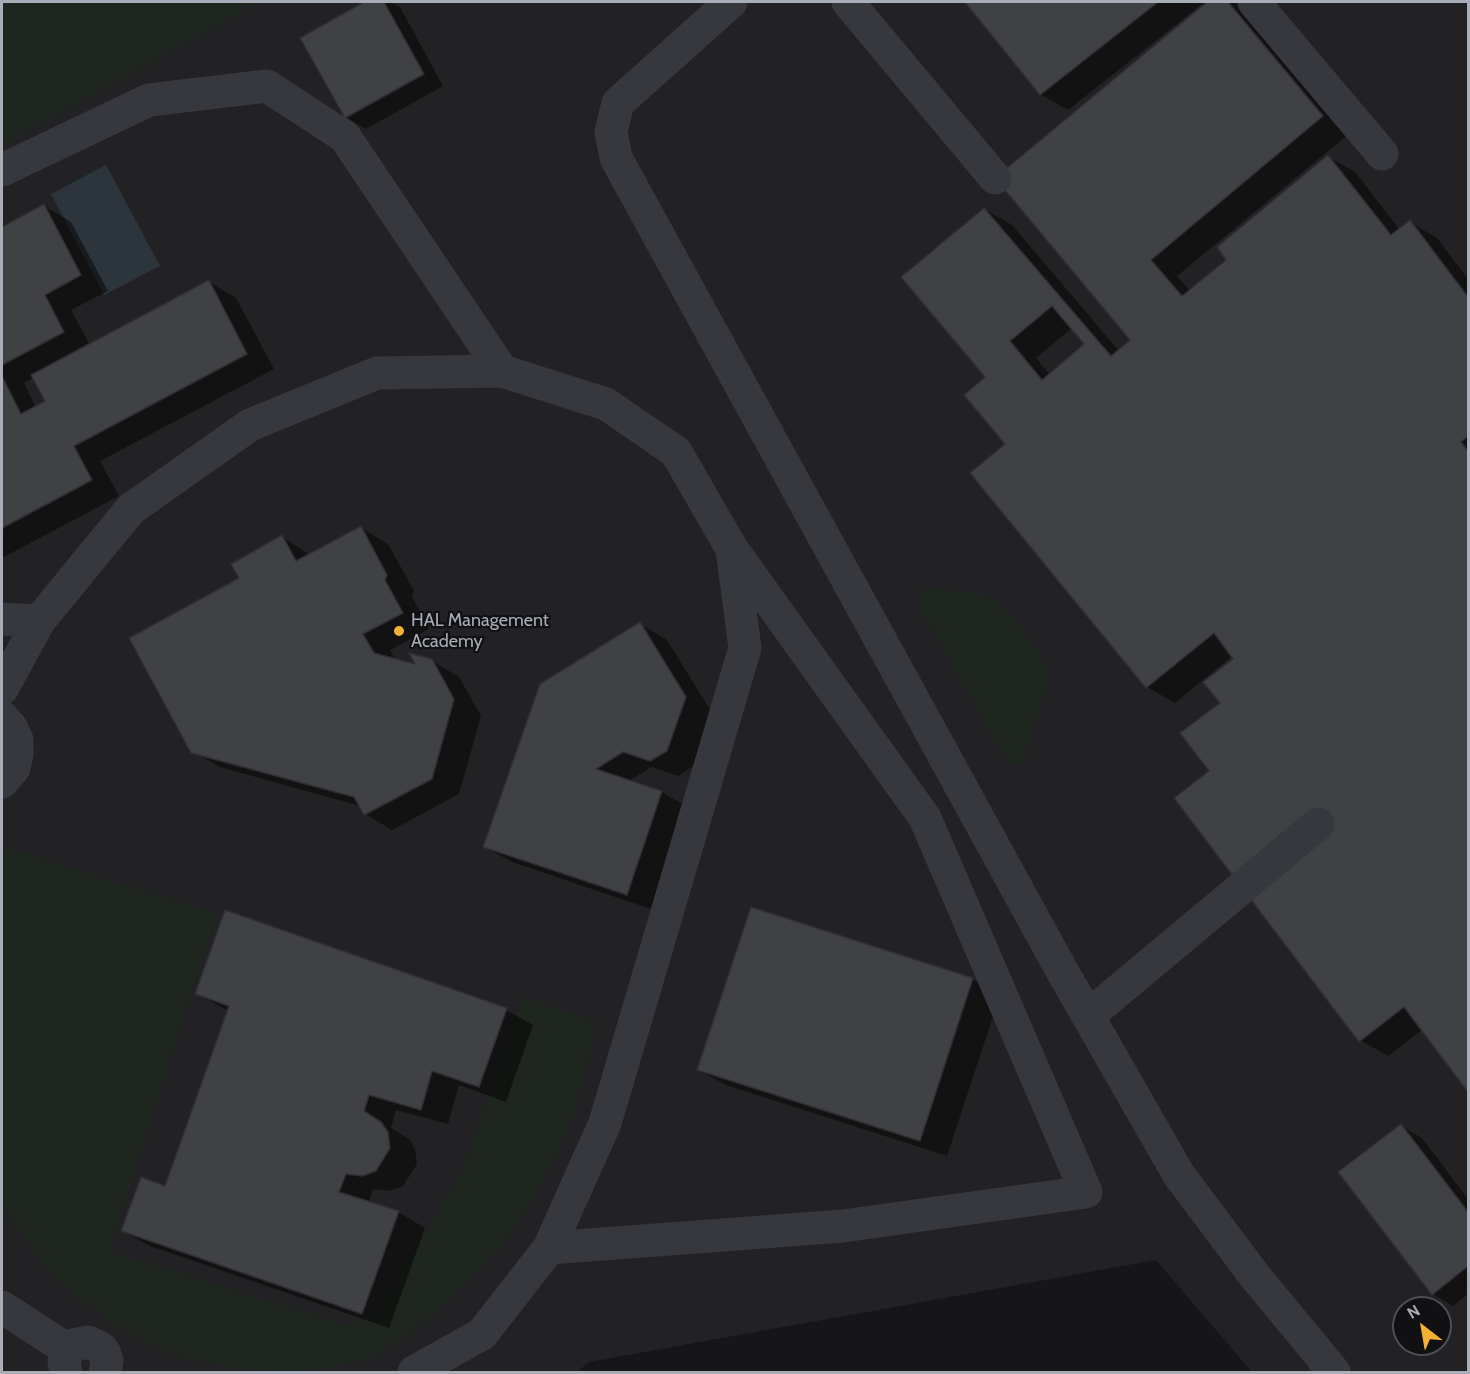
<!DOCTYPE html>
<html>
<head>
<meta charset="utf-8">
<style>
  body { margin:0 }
  #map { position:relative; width:1470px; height:1374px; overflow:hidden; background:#161618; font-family:Cabin,sans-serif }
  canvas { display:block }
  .frame { position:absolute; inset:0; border:3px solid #a8adb8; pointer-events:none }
  .north { position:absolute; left:1392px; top:1296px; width:60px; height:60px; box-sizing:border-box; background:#111113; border:2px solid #4d4f55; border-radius:50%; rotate:329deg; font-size:16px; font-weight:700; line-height:24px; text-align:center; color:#a8adb8 }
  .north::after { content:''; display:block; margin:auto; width:21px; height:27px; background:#f2b134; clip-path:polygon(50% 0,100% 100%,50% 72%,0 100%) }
</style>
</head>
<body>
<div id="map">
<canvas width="1470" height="1374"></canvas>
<div class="frame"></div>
<div class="north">N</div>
</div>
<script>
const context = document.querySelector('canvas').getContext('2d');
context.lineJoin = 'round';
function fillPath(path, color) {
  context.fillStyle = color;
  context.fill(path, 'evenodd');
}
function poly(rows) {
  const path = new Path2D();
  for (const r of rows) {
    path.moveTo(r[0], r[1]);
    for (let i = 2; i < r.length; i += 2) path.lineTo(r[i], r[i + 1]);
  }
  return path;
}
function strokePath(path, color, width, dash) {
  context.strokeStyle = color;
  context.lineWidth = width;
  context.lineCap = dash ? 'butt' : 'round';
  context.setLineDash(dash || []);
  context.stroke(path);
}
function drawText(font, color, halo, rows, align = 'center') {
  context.font = font + ' Cabin,sans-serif';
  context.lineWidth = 4.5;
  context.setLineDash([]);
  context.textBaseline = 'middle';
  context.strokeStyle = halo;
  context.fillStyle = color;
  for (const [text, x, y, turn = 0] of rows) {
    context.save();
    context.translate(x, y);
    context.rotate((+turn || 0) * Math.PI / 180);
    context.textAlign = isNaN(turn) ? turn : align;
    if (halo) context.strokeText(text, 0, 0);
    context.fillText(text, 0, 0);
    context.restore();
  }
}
const built = poly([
  [2,2,1468,2,1468,1372,1252,1372,1156,1260,589,1362,577,1372,2,1372],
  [1404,1308,1440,1308,1440,1344,1404,1344]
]);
const green = poly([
  [2,2,260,2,2,145],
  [927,587,988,595,1022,628,1039,651,1050,677,1022,763,1011,764,1007,761,916,601,919,592],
  [2,846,217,914,109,1251,345,1325,374,1317,461,1174,523,997,596,1022,587,1068,574,1113,556,1157,533,1199,507,1238,478,1272,446,1304,411,1332,374,1357,336,1367,297,1371,258,1371,219,1366,181,1357,145,1342,111,1323,59,1282,37,1258,2,1204]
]);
const water = poly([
  [106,165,160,266,104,295,51,194]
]);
const shadow = poly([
  [367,2,390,2,400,7,443,86,366,129,346,117,302,38],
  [967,2,1234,2,1246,9,1350,133,1177,276,1190,291,1228,260,1328,157,1355,172,1400,230,1410,222,1437,238,1468,279,1468,1089,1423,1029,1388,1056,1360,1040,1211,772,1222,704,1235,659,1232,656,1175,703,1147,687,972,474,1007,444,987,377,984,209,1012,225,1119,351,1132,340,1202,7,1201,5,1068,110,1040,94],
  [1072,328,1086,345,1050,375,1036,358],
  [44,206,71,222,108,291,71,310,90,345,209,282,236,298,274,369,100,461,119,496,2,558,2,229],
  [35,377,48,402,36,408,24,383],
  [361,528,388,544,414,591,412,597,429,629,390,650,395,660,418,667,432,661,459,677,481,716,459,794,392,830,365,814,360,806,220,767,192,751,241,579,282,537,310,555],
  [640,624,667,640,712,713,694,766,678,776,652,767,628,781,662,792,689,808,654,910,512,862,485,847],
  [972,979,1000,995,947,1156,726,1085,699,1070],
  [197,994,506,1010,533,1025,506,1102,459,1085,448,1124,396,1110,391,1128,409,1139,415,1149,417,1164,403,1186,390,1191,373,1189,368,1203,398,1212,425,1228,389,1328,150,1246,123,1231,166,1188,229,1011],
  [1401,1126,1422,1138,1468,1199,1468,1294,1453,1306,1433,1294]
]);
const building = poly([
  [364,2,384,2,424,74,345,118,300,38,364,2],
  [965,2,1158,2,1040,95,965,2],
  [1207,2,1228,2,1323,116,1151,260,1182,296,1226,260,1217,247,1328,155,1391,235,1410,220,1468,297,1468,436,1461,442,1468,451,1468,1092,1404,1007,1359,1042,1174,798,1209,771,1180,733,1220,703,1203,682,1233,659,1214,633,1146,688,970,473,1005,444,964,395,985,377,901,277,984,208,1111,356,1130,340,995,178,1207,2],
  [1052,306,1084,344,1042,380,1010,341,1052,306],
  [44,204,81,275,45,295,64,332,2,365,2,227,44,204],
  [209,280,247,354,74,446,92,480,2,528,2,376,21,414,45,401,31,375,209,280],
  [361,526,387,575,385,580,403,613,363,634,374,653,415,664,409,653,432,659,454,699,432,779,364,815,354,797,191,753,129,638,239,578,231,564,282,535,296,561,361,526],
  [640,622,686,697,667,751,650,761,623,752,596,769,662,791,627,895,483,847,540,684,640,622],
  [751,907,973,978,920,1141,697,1070,751,907],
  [225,910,507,1008,479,1087,432,1071,421,1110,369,1095,364,1111,381,1122,388,1132,390,1148,376,1171,362,1176,346,1174,339,1192,399,1211,362,1314,121,1231,141,1177,165,1186,229,1006,195,994,225,910],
  [1401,1124,1468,1212,1468,1266,1432,1295,1338,1172,1401,1124]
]);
const minor = poly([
  [731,2,618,103,611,132,616,158,1061,969,1179,1175,1254,1275,1334,1372],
  [848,2,995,178],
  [1254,2,1382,154],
  [2,170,149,100,267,86,345,137,502,371],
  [2,619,39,621],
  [2,689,39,621,131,509,250,425,377,373,502,371,606,404,676,452,732,549,745,648,605,1123,549,1248,482,1334,414,1372],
  [2,717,11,727,17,740,17,754,14,768,2,782],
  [1088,1016,1318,824],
  [549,1248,843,1226,1086,1192,925,818,735,553],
  [2,1307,68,1350],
  [66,1372,64,1362,68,1350,73,1345,88,1342,101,1348,105,1354,107,1361,105,1372]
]);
const markers = [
  [399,631,6,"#f2b134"]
];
const poiNames = [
  ["HAL Management",411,621],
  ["Academy",411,642]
];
fillPath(built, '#222225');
fillPath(green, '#1e261f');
fillPath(water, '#2c353c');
fillPath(shadow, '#0007');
fillPath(building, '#404145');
strokePath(building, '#303034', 1.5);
strokePath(minor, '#37383d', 33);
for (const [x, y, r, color] of markers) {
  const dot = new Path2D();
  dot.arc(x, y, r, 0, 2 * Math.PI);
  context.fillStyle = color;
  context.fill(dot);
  strokePath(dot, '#111113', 2);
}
drawText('18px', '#a8adb8', '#111113', poiNames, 'left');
</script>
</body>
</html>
